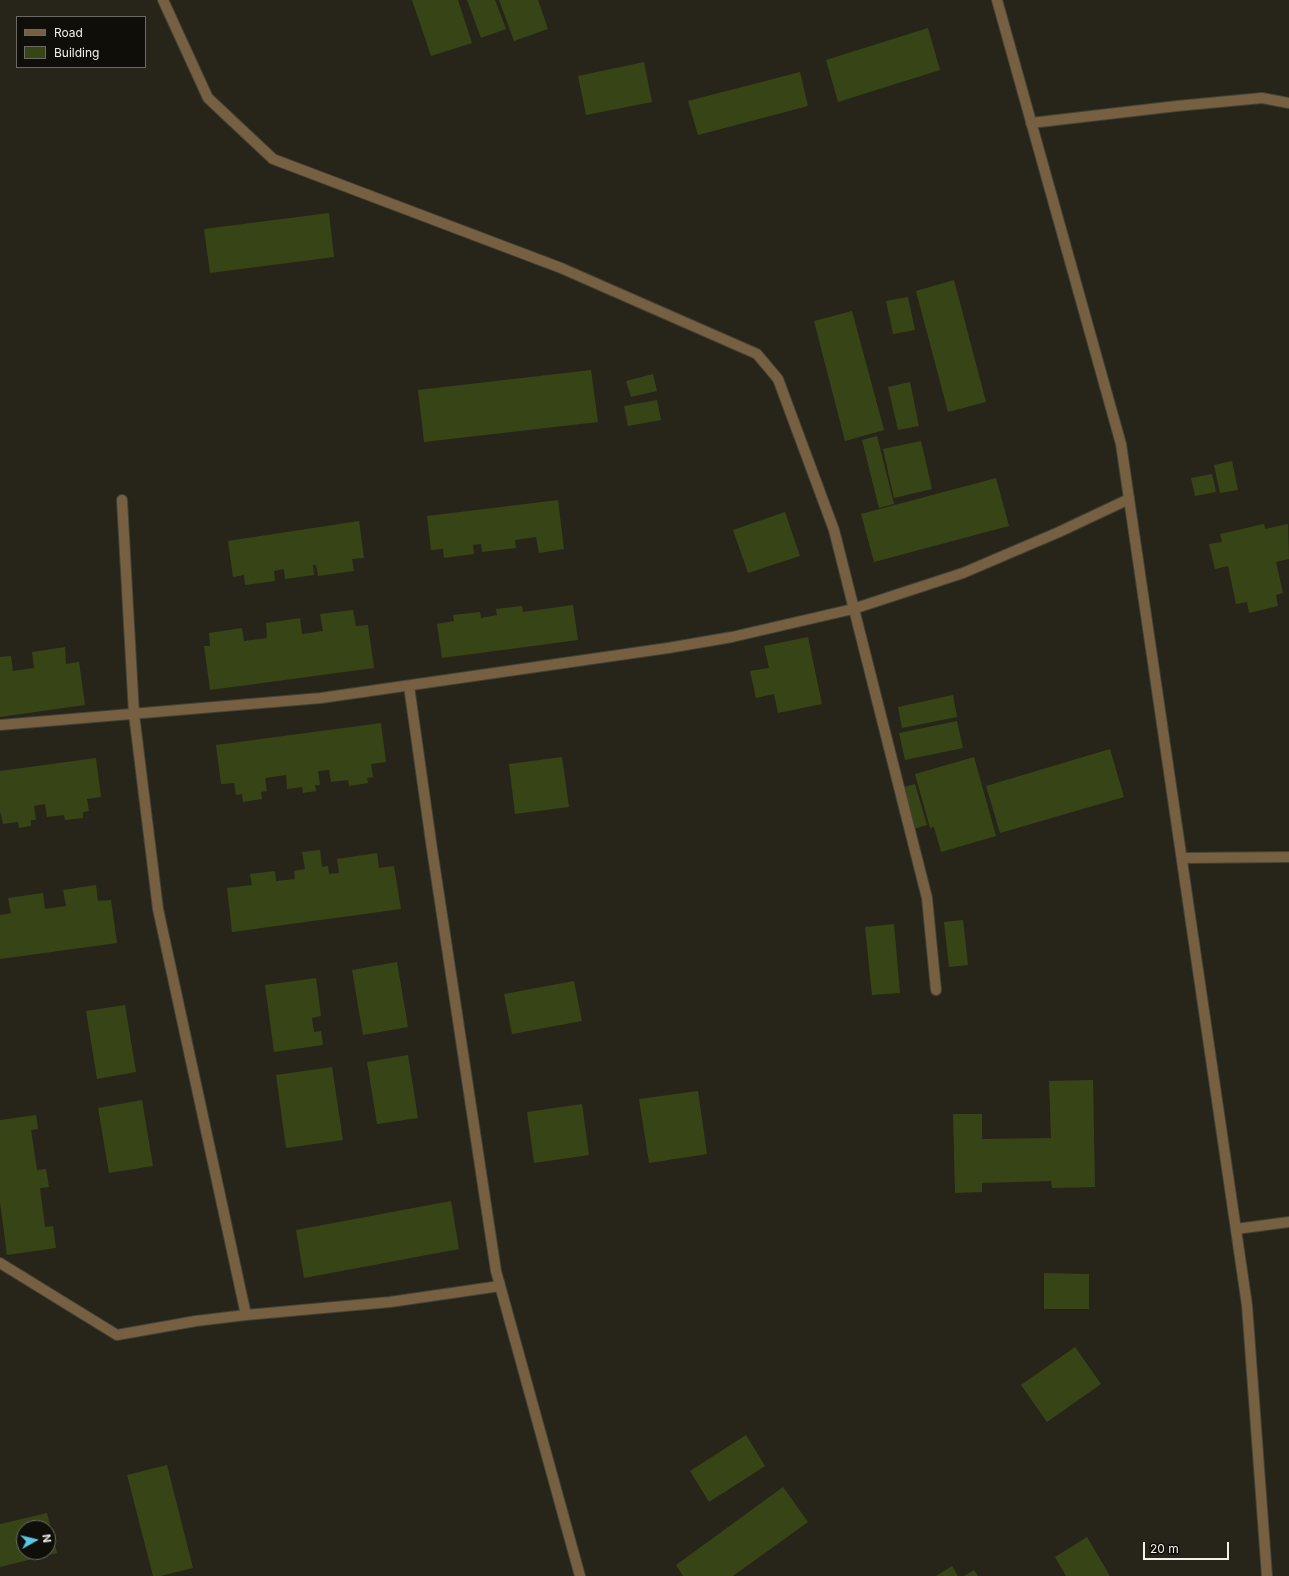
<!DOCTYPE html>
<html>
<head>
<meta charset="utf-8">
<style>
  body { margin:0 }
  #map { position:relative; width:1289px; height:1576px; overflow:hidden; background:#27251a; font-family:Inter,sans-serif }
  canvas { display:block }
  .legend { position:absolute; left:16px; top:16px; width:130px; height:52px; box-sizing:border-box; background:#0f0e09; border:1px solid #6a6963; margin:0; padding:5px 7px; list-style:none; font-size:12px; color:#f2f1e9 }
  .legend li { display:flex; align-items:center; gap:8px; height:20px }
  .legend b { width:20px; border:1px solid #6a6963 }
  .north { position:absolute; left:16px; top:1520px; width:40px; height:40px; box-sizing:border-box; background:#0f0e09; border:1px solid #6a6963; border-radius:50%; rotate:82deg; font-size:11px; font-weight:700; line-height:16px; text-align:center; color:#f2f1e9 }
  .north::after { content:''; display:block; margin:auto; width:14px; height:18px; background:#5ac8e5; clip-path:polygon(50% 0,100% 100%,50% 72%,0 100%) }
  .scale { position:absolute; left:1143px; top:1542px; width:86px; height:18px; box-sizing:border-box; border:2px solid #f2f1e9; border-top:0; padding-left:5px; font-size:12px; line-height:14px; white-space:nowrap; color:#f2f1e9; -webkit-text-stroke:3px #0f0e09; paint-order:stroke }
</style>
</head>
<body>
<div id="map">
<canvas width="1289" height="1576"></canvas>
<ul class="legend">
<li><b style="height:5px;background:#766041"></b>Road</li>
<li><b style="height:11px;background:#374516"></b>Building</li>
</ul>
<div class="north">N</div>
<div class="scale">20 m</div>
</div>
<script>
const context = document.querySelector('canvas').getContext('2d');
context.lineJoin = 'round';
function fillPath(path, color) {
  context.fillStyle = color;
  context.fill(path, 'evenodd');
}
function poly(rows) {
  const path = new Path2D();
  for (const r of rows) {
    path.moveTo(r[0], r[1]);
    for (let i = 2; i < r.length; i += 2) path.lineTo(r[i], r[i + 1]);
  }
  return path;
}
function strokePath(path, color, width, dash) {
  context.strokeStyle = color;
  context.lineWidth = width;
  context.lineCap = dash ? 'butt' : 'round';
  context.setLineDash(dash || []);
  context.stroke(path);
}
const building = poly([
  [412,0,458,0,472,43,431,56],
  [467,0,495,0,506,29,481,38],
  [499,0,538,0,548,29,514,41],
  [928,28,940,70,838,102,826,60],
  [644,62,652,102,586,115,578,76],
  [800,72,808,106,698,135,688,101],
  [329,213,334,257,210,273,204,229],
  [954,280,986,402,948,412,916,291],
  [908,297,915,330,893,334,886,301],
  [852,311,884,430,845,441,814,321],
  [591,370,598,422,424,442,418,390],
  [653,374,657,391,631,397,626,381],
  [910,382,919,426,898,430,888,387],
  [657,400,661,420,628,426,624,406],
  [877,436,894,504,879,508,862,440],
  [921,441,932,489,894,498,883,449],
  [1232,461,1238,490,1220,493,1214,465],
  [1212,474,1216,492,1195,496,1191,478],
  [996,478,1009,526,874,562,861,514],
  [558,500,564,549,539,553,536,537,515,540,516,548,482,552,481,544,473,545,474,554,444,558,443,549,431,550,427,516],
  [785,512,800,556,748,573,733,530],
  [359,521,364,558,352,559,354,571,318,576,316,565,313,565,314,575,285,579,284,569,274,571,275,581,245,585,244,575,233,577,228,541],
  [1264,524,1265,529,1288,524,1289,559,1276,562,1283,593,1276,595,1278,606,1249,613,1247,602,1236,604,1228,566,1215,569,1209,544,1222,542,1220,534],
  [573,605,578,640,442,658,437,624,454,621,453,615,480,612,481,618,497,615,496,609,522,606,523,612],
  [353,610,356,626,368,625,374,668,210,690,204,646,210,646,209,633,242,628,244,641,267,638,266,623,300,618,302,634,323,631,320,614],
  [808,637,822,704,778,713,774,694,756,698,750,671,769,668,764,646],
  [65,647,66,664,79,662,85,705,0,717,0,657,11,656,13,671,34,668,32,652],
  [953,695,957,717,902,728,898,707],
  [957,721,963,748,905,760,899,733],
  [381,723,386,762,371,764,373,777,367,778,368,783,349,786,348,780,331,782,329,770,318,771,320,785,315,785,316,791,303,793,302,787,287,789,286,775,265,778,267,791,261,792,262,799,243,802,242,794,236,795,234,783,221,784,216,745],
  [1110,749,1124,797,1000,833,986,786],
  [562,757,569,807,515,814,509,764],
  [974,757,996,836,941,852,934,827,930,828,915,774],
  [96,758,101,797,87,799,89,811,83,812,83,818,65,820,64,815,47,817,45,804,34,806,36,820,31,820,31,826,19,828,18,822,3,824,0,811,0,771],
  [915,784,927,825,914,829,904,787],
  [320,850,322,867,328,866,329,874,339,873,337,859,377,853,379,868,394,866,401,909,232,932,227,888,252,885,250,874,275,871,276,881,295,879,294,871,305,869,302,852],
  [96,885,98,901,111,900,117,943,0,959,0,915,11,913,8,898,43,893,45,909,66,906,63,890],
  [963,920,968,965,949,967,944,922],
  [894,924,900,993,872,995,865,927],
  [397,962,408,1027,363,1035,352,970],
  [316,978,321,1016,312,1018,314,1032,321,1031,323,1045,274,1052,265,985],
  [574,981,582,1021,512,1034,504,994],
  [125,1005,136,1072,97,1079,86,1011],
  [408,1055,418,1118,377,1124,367,1062],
  [332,1067,343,1140,286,1148,276,1075],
  [1093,1080,1095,1187,1052,1188,1051,1181,982,1183,982,1192,955,1193,953,1114,982,1114,982,1139,1051,1138,1049,1081],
  [698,1091,707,1154,649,1163,639,1099],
  [142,1100,153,1166,109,1173,98,1108],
  [582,1104,589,1155,534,1163,527,1112],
  [36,1115,38,1129,31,1130,37,1170,46,1169,49,1187,40,1188,45,1227,53,1226,56,1248,7,1255,0,1202,0,1120],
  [451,1201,459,1249,304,1278,296,1230],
  [1044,1273,1089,1274,1089,1309,1044,1309],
  [1075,1347,1101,1384,1047,1422,1021,1385],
  [746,1435,765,1466,709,1502,690,1471],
  [167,1465,193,1568,160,1576,153,1576,127,1475],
  [783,1487,808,1522,733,1576,683,1576,676,1565],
  [47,1513,57,1553,0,1567,0,1524],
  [24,1528,48,1528,48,1552,24,1552],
  [1087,1537,1110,1576,1066,1576,1055,1557],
  [952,1566,958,1576,936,1576],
  [974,1570,978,1576,964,1576]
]);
const service = poly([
  [122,500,134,714,158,909,246,1315],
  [409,686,432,849,496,1271,580,1576],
  [0,725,321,698,668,648],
  [0,1263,117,1335,196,1321,246,1315,390,1302,500,1286]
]);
const minor = poly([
  [163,0,208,98,273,159,561,268,757,354,778,379,834,530,927,898,936,990],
  [1031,123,1177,106,1262,98,1289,103],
  [668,648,732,637,853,609,963,573,1059,532,1129,499],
  [1183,858,1289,857],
  [1236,1229,1289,1222]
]);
const tertiary = poly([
  [997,0,1121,444,1247,1305,1267,1576]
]);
fillPath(building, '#374516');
strokePath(service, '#434237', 12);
strokePath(minor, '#434237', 12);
strokePath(tertiary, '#434237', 12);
strokePath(service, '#766041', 10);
strokePath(minor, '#766041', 10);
strokePath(tertiary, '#766041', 10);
</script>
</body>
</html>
